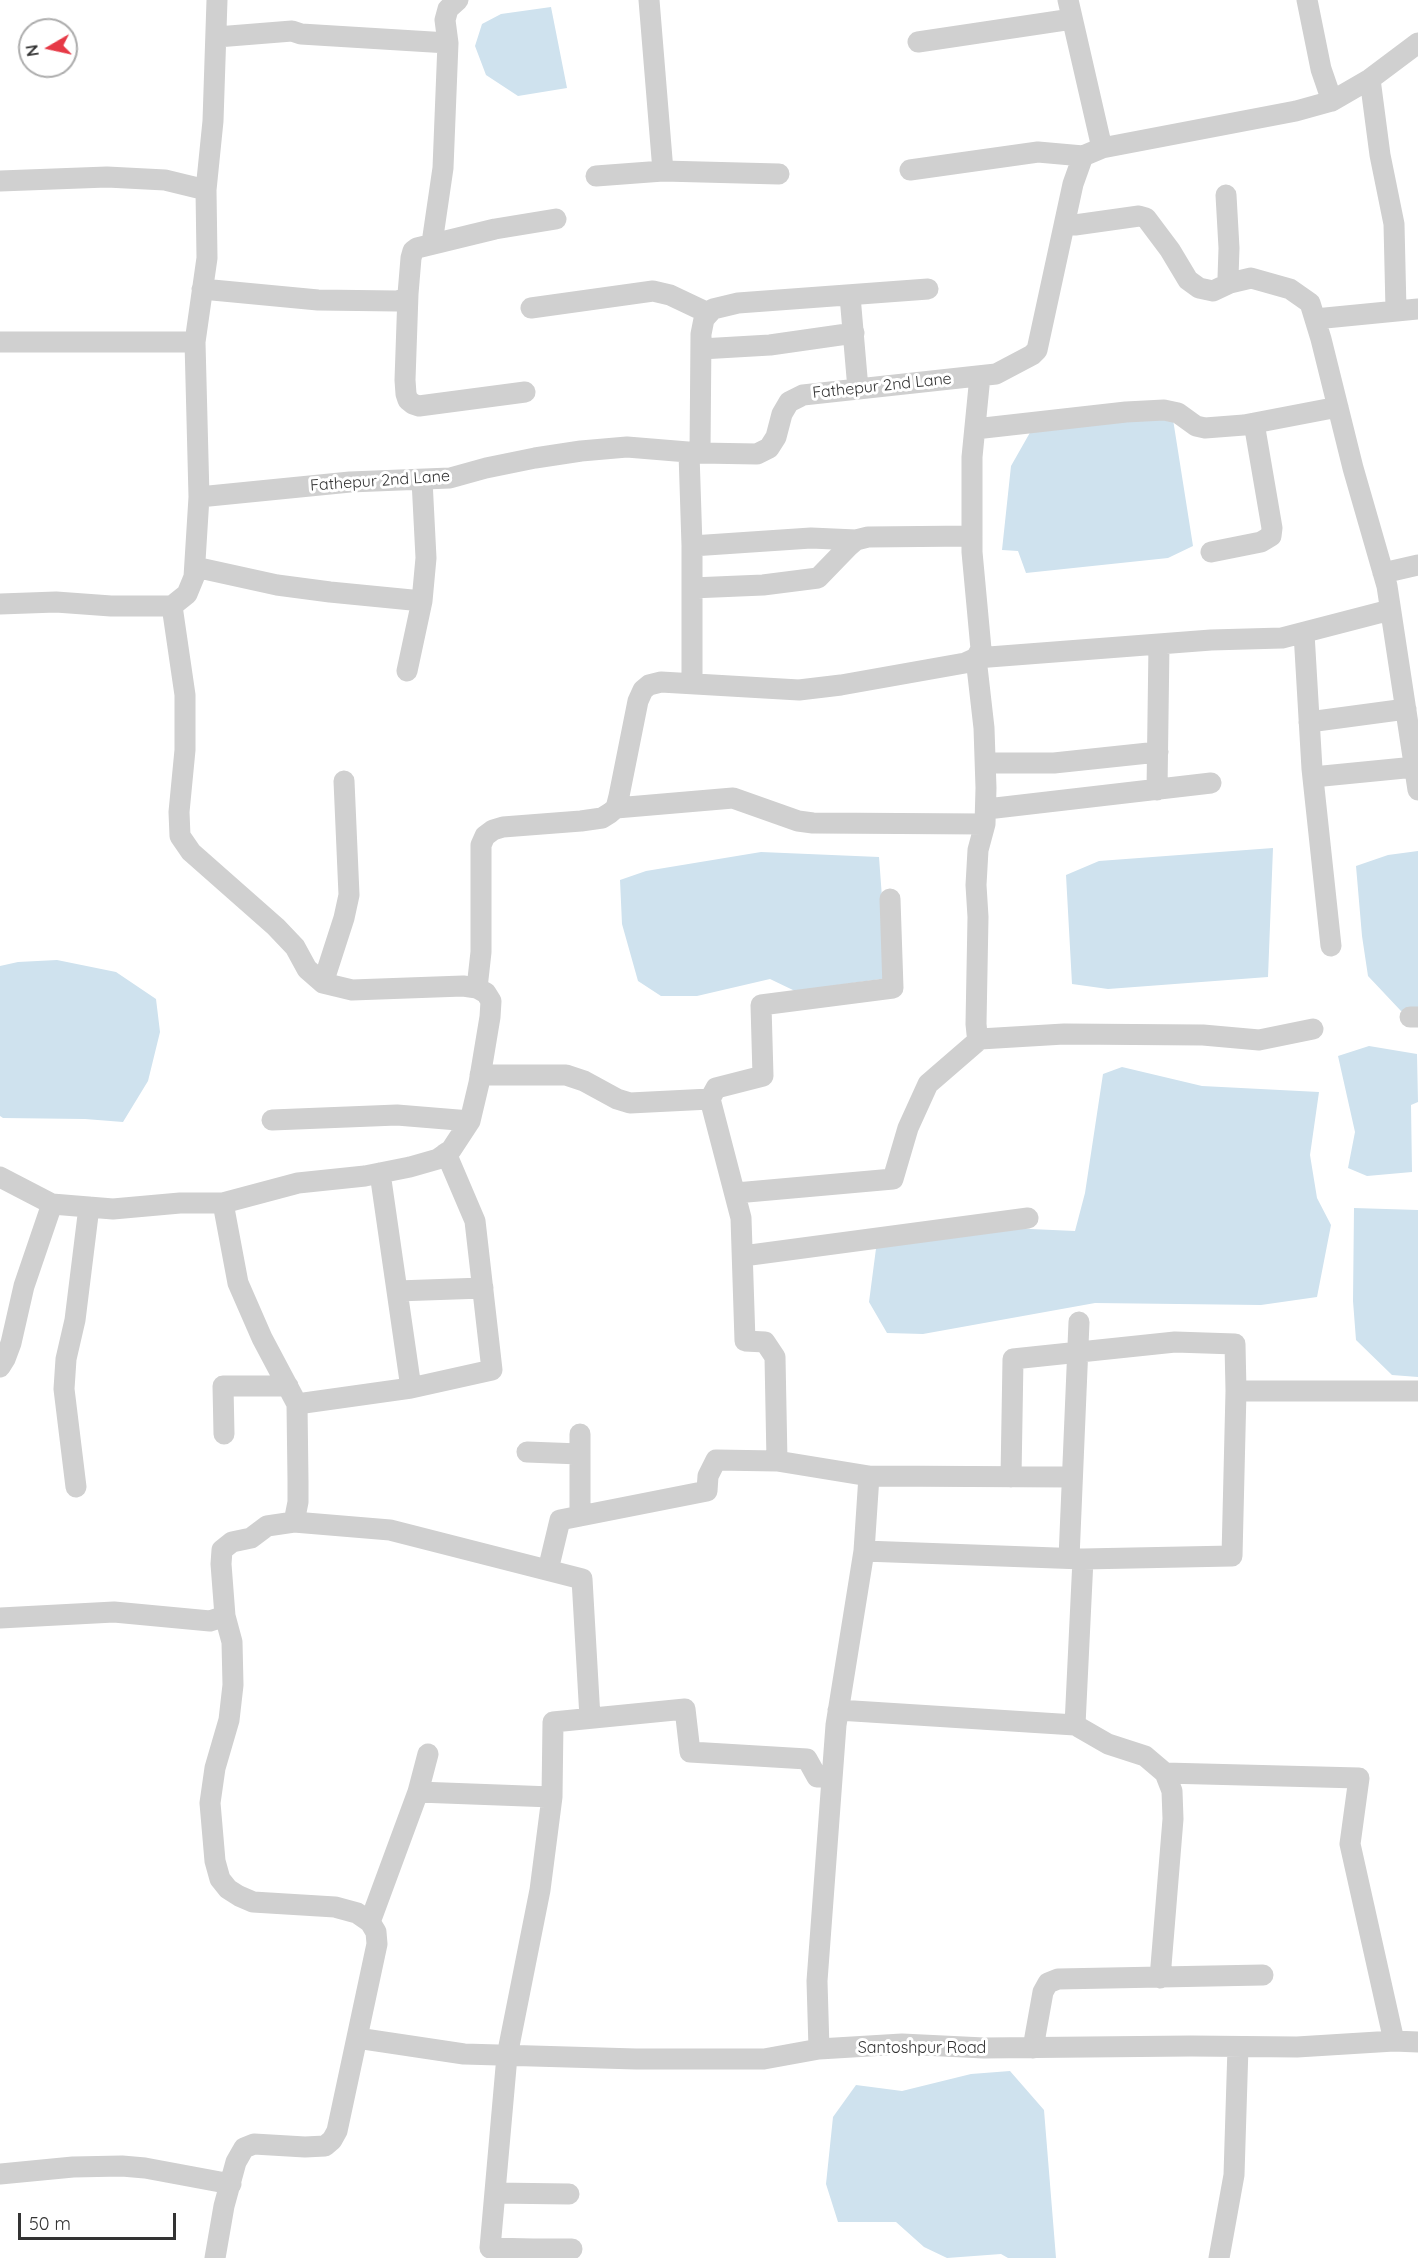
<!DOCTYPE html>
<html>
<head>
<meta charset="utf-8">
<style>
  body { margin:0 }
  #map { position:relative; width:1418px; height:2258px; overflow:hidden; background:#fff; font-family:Quicksand,sans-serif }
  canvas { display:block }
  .north { position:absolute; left:18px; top:18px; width:60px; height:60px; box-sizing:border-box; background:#fff; border:2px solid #adadad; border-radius:50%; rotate:261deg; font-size:16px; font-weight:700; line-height:24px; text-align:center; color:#333 }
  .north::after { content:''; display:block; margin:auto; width:21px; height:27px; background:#e63946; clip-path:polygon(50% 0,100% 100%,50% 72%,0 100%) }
  .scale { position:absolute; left:18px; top:2213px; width:158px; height:27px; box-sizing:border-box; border:3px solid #333; border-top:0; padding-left:8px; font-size:18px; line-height:21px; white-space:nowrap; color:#333; -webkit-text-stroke:4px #fff; paint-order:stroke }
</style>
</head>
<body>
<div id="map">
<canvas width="1418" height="2258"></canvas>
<div class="north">N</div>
<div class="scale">50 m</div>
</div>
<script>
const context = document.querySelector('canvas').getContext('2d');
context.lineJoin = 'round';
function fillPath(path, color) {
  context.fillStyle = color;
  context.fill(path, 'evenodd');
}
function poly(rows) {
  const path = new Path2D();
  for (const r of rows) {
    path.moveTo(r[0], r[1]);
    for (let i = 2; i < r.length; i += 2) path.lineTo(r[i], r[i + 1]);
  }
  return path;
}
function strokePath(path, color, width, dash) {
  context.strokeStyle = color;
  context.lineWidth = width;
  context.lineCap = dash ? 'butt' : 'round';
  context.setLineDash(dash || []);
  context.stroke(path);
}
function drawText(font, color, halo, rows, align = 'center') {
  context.font = font + ' Quicksand,sans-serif';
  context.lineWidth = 6;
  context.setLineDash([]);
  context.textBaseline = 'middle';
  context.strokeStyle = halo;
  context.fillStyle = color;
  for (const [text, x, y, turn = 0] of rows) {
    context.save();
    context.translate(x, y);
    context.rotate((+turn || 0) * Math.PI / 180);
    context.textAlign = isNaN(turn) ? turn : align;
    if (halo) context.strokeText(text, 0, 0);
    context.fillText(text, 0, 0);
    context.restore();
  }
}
const water = poly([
  [551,7,567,88,518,96,486,75,475,46,482,24,501,14],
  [1172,413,1193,546,1168,558,1026,573,1018,551,1002,550,1011,466,1032,429],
  [1273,848,1268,977,1108,989,1072,984,1066,875,1099,861],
  [1418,851,1418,1011,1401,1011,1368,976,1362,936,1356,866,1388,855],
  [761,852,879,857,888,978,795,991,770,979,697,996,661,996,638,981,622,924,620,880,646,871],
  [57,960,116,972,156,999,160,1032,148,1081,123,1122,85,1119,3,1118,0,1116,0,966,18,962],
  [1369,1046,1417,1054,1418,1102,1411,1105,1412,1172,1367,1176,1348,1168,1355,1132,1338,1056],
  [1122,1067,1202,1086,1319,1092,1310,1155,1317,1198,1331,1225,1317,1297,1261,1305,1095,1303,923,1334,887,1333,869,1302,877,1241,964,1226,1075,1231,1085,1193,1103,1074],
  [1354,1208,1418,1210,1418,1377,1392,1375,1356,1340,1353,1301],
  [1010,2071,1044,2110,1056,2258,1008,2258,1001,2254,947,2258,924,2247,896,2222,838,2222,826,2184,833,2117,856,2085,902,2091,971,2074]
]);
const minor = poly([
  [649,0,663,171],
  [1068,0,1102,148],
  [1307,0,1321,69,1332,101],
  [217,37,292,31,301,34,448,43,445,20,448,9,458,0],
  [918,42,1072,19],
  [1370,79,1380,155,1394,224,1396,310],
  [910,170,1038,152,1083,156],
  [596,176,663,171,779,174],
  [0,181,107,177,165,180,206,190],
  [1226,195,1229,248,1228,278,1230,283,1251,278,1290,289,1310,303,1321,339,1353,468,1387,586,1418,790],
  [1065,224,1075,225,1139,216,1146,218,1170,250,1188,280,1199,288,1213,291,1230,283],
  [432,243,443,168,448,43],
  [202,289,318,300,397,301,405,299,408,294,411,258,413,251,417,248,495,229,556,219],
  [408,294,405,380,406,394,408,400,413,404,419,406,525,392],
  [850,296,858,389],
  [531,308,653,291,670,295,708,313],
  [1315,319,1418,309],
  [0,342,195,342],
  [701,349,770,345,854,333],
  [975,429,1126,412,1164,410,1178,413,1196,426,1205,428,1244,425,1338,407],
  [689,453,692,546,692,683],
  [700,453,701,334,704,319,713,309,738,303,928,289],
  [199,497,350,482,450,478,486,468,535,458,581,451,627,447,700,453,757,454,769,448,776,437,782,414,789,402,803,395,996,374,1032,355,1037,350,1073,184,1083,156,1102,148,1296,111,1332,101,1370,79,1418,43],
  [692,546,811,538,856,540],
  [1211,552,1261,542,1271,536,1272,528,1254,423],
  [195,567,277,585,330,592,422,601],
  [1383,573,1418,565],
  [692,588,763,585,818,578,849,546,856,540,868,537,972,536],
  [0,604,56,602,111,606,172,606,187,594,194,577,199,497,195,342,207,258,206,190,213,121,217,0],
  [1304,633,1312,769,1331,946],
  [407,671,422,601,426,558,422,480],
  [1309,722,1406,709],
  [986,763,1054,763,1158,752],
  [1313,777,1415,767],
  [1157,790,1159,644],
  [616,808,733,798,798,821,813,823,985,824],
  [987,809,1211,783],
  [890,899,893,988,761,1005,763,1076,716,1088,710,1099,741,1218,745,1341,765,1342,775,1357,777,1461,869,1476,1071,1477],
  [323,983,344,918,349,895,344,781],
  [477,988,481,952,481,845,485,836,493,830,503,827,581,821,602,818,610,813,616,808,619,796,638,701,643,690,649,685,661,682,799,690,841,685,965,663,976,658,981,649,972,552,972,457,980,376],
  [1410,1017,1418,1017],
  [1313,1029,1259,1040,1203,1035,1064,1034,980,1039,977,1034,976,1024,978,917,976,885,978,850,985,824,986,788,984,728,976,658,1211,640,1282,638,1390,610],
  [480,1075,566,1075,584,1081,617,1099,630,1103,710,1099],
  [272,1120,397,1115,470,1121],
  [0,1177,52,1204,113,1209,180,1203,223,1203,298,1183,365,1176,410,1167,438,1159,451,1150,470,1121,479,1083,490,1017,491,1001,486,993,477,988,463,986,352,990,323,983,307,969,295,947,276,927,191,852,180,836,179,812,185,750,185,695,172,606],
  [736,1193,893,1179,908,1128,928,1084,980,1039],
  [743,1256,1028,1218],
  [397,1291,483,1288],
  [0,1367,5,1359,11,1343,24,1286,52,1204],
  [411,1388,492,1370,475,1221,446,1153],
  [1236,1391,1418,1391],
  [297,1404,411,1388,380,1173],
  [224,1434,223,1386,288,1386],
  [580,1434,580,1516],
  [527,1452,580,1454],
  [76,1487,64,1389,66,1359,75,1320,89,1207],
  [294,1522,390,1530,582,1579,590,1718],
  [864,1551,1083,1559,1232,1556,1236,1391,1235,1344,1175,1342,1013,1359,1011,1477],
  [1069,1558,1079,1322],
  [548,1570,560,1520,707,1491,708,1476,716,1460,777,1461],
  [0,1618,114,1612,210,1621,225,1616],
  [838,1710,1075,1725,1108,1744,1145,1756,1165,1773,1172,1791,1173,1819,1160,1978],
  [1075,1725,1083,1559],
  [1165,1773,1359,1778,1350,1844,1394,2041],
  [418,1792,552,1797],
  [370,1922,418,1792,428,1754],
  [357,2038,464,2054,636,2059,764,2059,819,2049,902,2044,984,2048,1191,2046,1297,2047,1394,2041,1418,2042],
  [1033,2048,1043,1992,1048,1983,1058,1979,1263,1975],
  [819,2049,817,1981,836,1725,864,1551,869,1476],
  [0,2174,73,2167,122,2166,145,2168,231,2184],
  [495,2193,569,2194],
  [533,2249,572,2249],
  [215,2258,224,2206,236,2162,244,2148,254,2144,305,2147,325,2146,332,2140,337,2131,377,1944,376,1932,370,1922,357,1913,335,1907,253,1902,239,1896,228,1889,220,1879,215,1861,210,1803,215,1768,229,1720,233,1685,232,1642,225,1616,221,1564,222,1550,232,1542,251,1538,267,1526,294,1522,298,1502,298,1481,297,1404,262,1338,238,1283,223,1203],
  [533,2258,533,2249,490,2248,507,2056,540,1890,552,1797,553,1722,685,1709,690,1752,807,1759,817,1777,832,1776],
  [1219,2258,1234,2175,1238,2047]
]);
const streetNames = [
  ["Fathepur 2nd Lane",882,386,-6],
  ["Fathepur 2nd Lane",380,481,-4],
  ["Santoshpur Road",922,2048]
];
fillPath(water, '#cfe2ee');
strokePath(minor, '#d0d0d0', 21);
drawText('16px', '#333', '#fff', streetNames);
</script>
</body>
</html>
